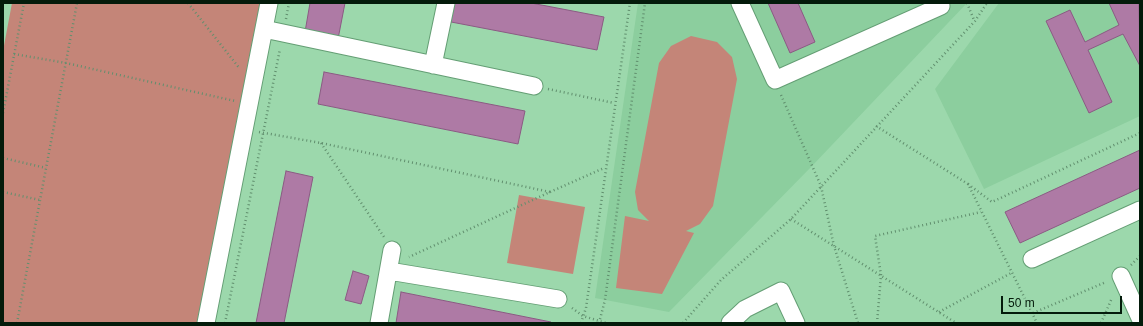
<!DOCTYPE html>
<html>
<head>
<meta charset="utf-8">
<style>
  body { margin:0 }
  #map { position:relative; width:1143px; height:326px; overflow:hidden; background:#9cd8ac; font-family:Helvetica,sans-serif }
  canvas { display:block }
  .frame { position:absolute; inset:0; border:4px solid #041b0b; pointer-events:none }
  .scale { position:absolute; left:1001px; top:296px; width:121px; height:18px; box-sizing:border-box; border:2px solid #041b0b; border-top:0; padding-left:5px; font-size:12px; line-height:14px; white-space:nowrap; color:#041b0b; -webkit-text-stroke:3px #9cd8ac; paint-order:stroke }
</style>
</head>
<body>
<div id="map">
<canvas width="1143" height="326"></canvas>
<div class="frame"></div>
<div class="scale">50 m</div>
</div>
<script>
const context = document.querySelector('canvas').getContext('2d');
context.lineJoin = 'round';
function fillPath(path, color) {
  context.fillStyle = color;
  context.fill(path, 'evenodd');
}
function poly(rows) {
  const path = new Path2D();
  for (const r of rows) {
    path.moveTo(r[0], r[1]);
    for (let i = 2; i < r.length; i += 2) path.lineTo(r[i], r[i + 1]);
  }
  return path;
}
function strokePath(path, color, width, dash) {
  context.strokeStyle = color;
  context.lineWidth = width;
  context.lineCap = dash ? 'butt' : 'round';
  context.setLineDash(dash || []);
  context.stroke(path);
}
const built = poly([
  [638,3,967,3,812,166,669,312,595,298],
  [999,3,1140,3,1140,116,984,189,935,89]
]);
const green = poly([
  [12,3,261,3,198,323,3,323,3,51],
  [691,36,717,42,732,57,737,79,713,206,700,224,686,231,694,233,662,294,616,288,625,216,649,221,638,210,635,192,659,63,671,46],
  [519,195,585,207,573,274,507,263]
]);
const building = poly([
  [310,3,345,3,338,39,305,32,310,3],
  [450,3,531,3,604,17,597,50,446,21,450,3],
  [768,3,798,3,815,42,790,53,768,3],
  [1109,3,1139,3,1140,66,1123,34,1088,50,1112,102,1089,113,1046,21,1070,10,1085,42,1119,25,1109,3],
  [324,72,525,111,518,144,318,104,324,72],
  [1140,150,1140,188,1020,243,1005,212,1140,150],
  [286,171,313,177,284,323,256,323,286,171],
  [353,271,369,276,361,304,345,300,353,271],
  [401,292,551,322,551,323,396,323,401,292]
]);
const path = poly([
  [188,3,240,69],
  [967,3,974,20],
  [286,19,289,3],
  [14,54,66,63,235,101],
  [548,89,614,103],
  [781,95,821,186,834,246,858,323],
  [3,113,24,3],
  [876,126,968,184,1037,323],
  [259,132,321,143,550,192,409,257],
  [321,143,384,237],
  [3,158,46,168],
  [968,184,992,202,1140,133],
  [3,192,40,200],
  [550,192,604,168],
  [791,219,956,323],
  [1131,265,1140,256],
  [572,308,583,316,606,323],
  [939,312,1013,272],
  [1033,313,1106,282],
  [17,323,77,3],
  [225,323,280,49],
  [581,323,586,308,630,3],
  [599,323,605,300,645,3],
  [683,323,721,280,791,219,975,21,987,3],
  [877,323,881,275,875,236,981,212],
  [1101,323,1112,298]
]);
const minor = poly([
  [740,3,775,80,941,6,940,3],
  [264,29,534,86],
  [433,65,446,3],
  [1032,259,1140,210],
  [389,271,558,299],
  [1121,276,1140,318],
  [206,323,269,3],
  [379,323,392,250],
  [730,323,745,309,781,291,796,323]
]);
fillPath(built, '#8cce9e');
fillPath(green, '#c48578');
fillPath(building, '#ae7aa5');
strokePath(building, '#8b5a83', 1);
strokePath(minor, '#649e74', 19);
strokePath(path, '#618f6e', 2.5, [1, 3]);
strokePath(minor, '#fff', 17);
</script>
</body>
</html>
